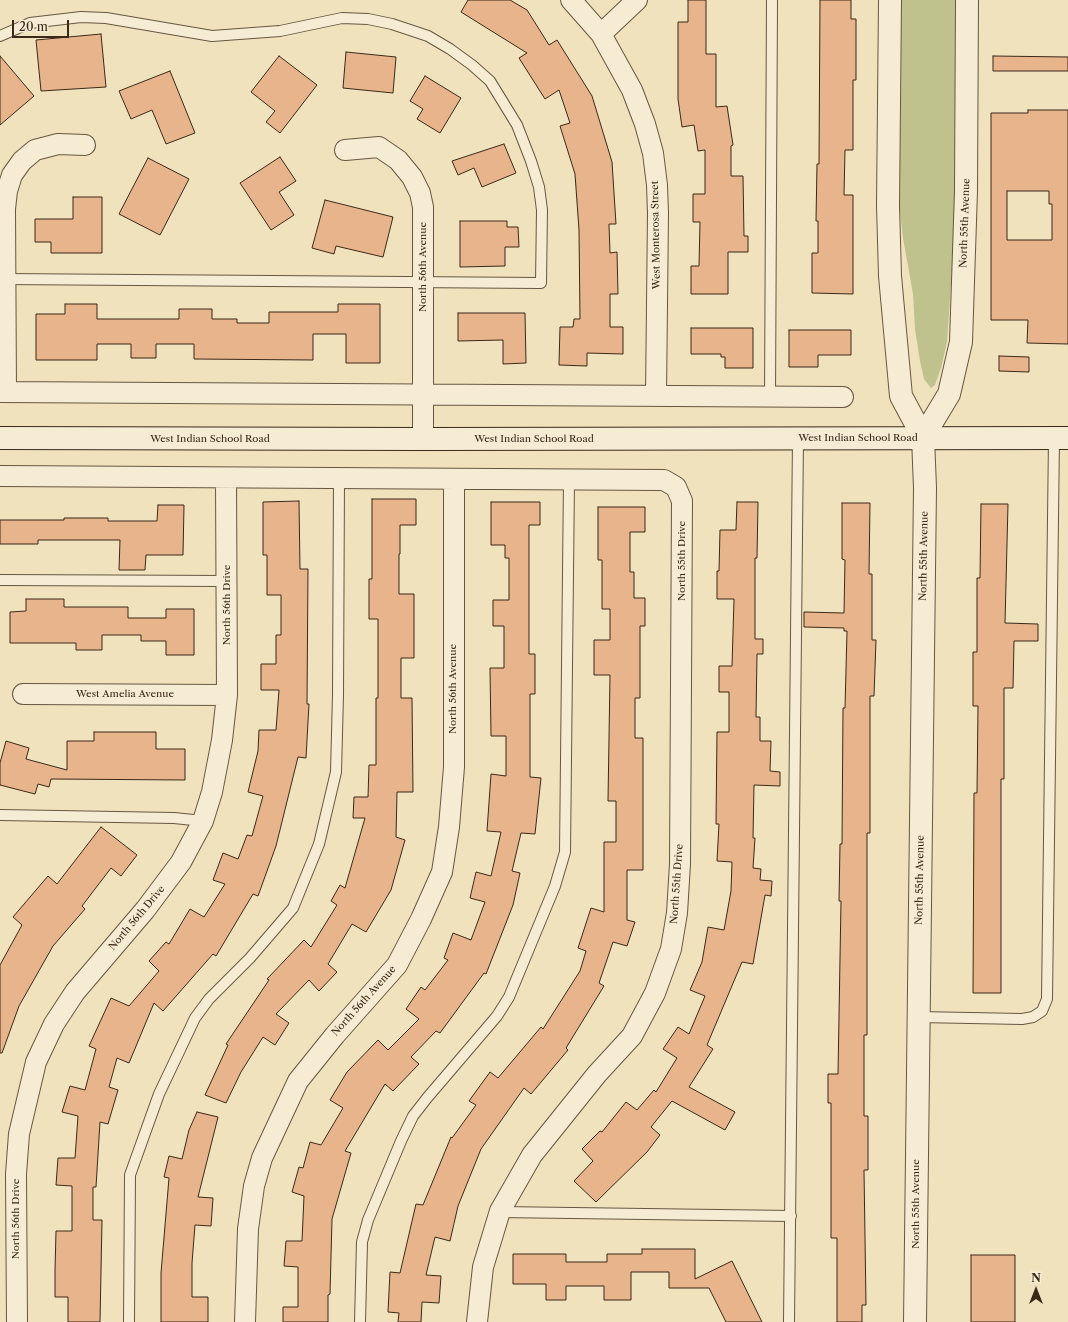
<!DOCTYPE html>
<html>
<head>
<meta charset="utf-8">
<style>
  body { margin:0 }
  #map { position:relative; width:1068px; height:1322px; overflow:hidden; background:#efe2bc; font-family:"Libre Caslon Text",serif }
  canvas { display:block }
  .north { position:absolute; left:1016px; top:1270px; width:40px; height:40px; -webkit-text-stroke:3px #f5ecd3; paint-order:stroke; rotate:0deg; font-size:11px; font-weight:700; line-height:16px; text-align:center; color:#3a2919 }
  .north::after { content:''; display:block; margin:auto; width:14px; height:18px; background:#3a2919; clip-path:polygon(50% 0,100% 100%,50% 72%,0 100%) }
  .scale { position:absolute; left:12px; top:20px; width:57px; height:18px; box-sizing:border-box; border:2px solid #3a2919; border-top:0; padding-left:5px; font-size:12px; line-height:14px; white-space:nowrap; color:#3a2919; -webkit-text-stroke:3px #f5ecd3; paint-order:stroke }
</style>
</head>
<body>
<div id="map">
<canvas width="1068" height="1322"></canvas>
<div class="north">N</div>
<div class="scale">20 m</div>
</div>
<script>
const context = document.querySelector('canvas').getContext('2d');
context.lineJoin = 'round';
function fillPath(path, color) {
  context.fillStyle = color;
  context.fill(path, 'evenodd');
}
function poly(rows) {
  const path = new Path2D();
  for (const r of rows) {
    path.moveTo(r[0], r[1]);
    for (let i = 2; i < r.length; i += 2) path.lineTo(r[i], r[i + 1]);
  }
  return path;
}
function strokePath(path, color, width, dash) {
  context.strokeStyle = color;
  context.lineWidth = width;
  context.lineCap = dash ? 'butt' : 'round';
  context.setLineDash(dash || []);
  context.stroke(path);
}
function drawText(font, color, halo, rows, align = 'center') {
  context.font = font + ' "Libre Caslon Text",serif';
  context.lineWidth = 3;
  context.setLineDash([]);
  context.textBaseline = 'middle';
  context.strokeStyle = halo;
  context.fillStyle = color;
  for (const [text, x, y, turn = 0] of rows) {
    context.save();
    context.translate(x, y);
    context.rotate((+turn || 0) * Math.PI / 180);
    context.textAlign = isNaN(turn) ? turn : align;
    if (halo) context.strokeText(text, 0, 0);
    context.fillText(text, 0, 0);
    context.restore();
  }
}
const green = poly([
  [901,0,956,0,954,240,947,342,941,368,935,385,931,388,924,379,920,361,915,329,913,294,903,238,899,203]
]);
const building = poly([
  [468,0,510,0,527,10,549,45,557,40,592,96,612,162,616,224,609,224,610,253,617,252,618,294,610,294,610,327,623,327,623,354,587,353,587,366,559,365,560,327,573,327,574,319,580,319,579,230,575,174,560,126,570,123,559,90,545,99,519,58,527,53,461,12,468,0],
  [688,0,706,0,706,54,716,54,716,107,727,106,733,145,731,146,731,176,743,176,744,236,748,236,748,252,728,252,728,294,691,294,691,266,699,266,700,222,693,222,693,194,705,194,705,150,698,151,694,125,682,127,678,99,678,22,688,22,688,0],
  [820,0,851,0,851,19,856,19,856,80,853,80,853,150,845,150,844,195,853,195,853,294,812,293,812,253,818,253,818,221,816,221,817,164,819,164,820,0],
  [101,34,106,87,41,91,36,40,101,34],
  [346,52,396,57,393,93,343,88,346,52],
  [0,56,34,96,0,125,0,56],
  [279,56,317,85,280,133,266,122,275,111,251,92,279,56],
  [993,56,1068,57,1068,71,993,71,993,56],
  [170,71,195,133,166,144,152,110,131,119,119,91,170,71],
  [425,76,461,98,440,133,417,119,423,109,410,101,425,76],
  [1028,110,1068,110,1068,344,1027,343,1028,320,991,320,991,113,1028,113,1028,110],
  [1007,191,1049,191,1049,204,1052,204,1052,240,1007,240,1007,191],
  [504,144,516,173,482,187,474,168,458,175,452,161,504,144],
  [280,157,296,181,279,192,294,215,271,230,240,183,280,157],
  [148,158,189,179,160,235,119,214,148,158],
  [73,197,102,197,102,253,51,253,51,242,35,242,35,219,73,219,73,197],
  [325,200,393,217,383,257,336,246,334,254,312,248,325,200],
  [460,221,507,221,507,227,518,227,519,247,505,247,505,266,460,267,460,221],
  [65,304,97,304,97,319,179,319,179,309,212,309,212,319,237,319,237,323,269,323,269,312,338,312,338,304,380,304,380,363,346,363,346,334,313,334,313,360,194,359,194,344,156,344,156,358,131,358,131,344,97,344,97,360,36,360,36,314,65,314,65,304],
  [458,313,525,313,526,363,503,364,503,340,458,341,458,313],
  [691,328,753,328,753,368,725,368,725,357,721,357,721,354,691,354,691,328],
  [789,330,851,330,851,355,818,355,818,367,789,367,789,330],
  [999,356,1029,357,1029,372,999,371,999,356],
  [372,499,416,499,416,525,400,525,400,554,399,554,399,594,414,594,414,658,401,658,401,698,412,698,413,792,397,792,396,837,405,840,391,890,366,932,352,924,328,964,337,972,319,991,309,980,276,1014,289,1023,275,1045,263,1037,241,1072,226,1103,205,1095,228,1045,226,1044,269,980,267,979,304,940,311,947,337,905,331,901,340,885,345,888,365,818,353,818,354,797,368,797,369,765,376,765,376,698,378,698,378,619,369,619,369,579,372,579,372,499],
  [299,501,300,569,308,569,307,704,309,704,306,758,298,757,276,846,258,896,253,894,216,956,213,954,163,1011,154,1003,129,1063,117,1058,109,1087,118,1090,108,1124,100,1122,96,1187,93,1187,93,1220,102,1220,100,1322,68,1322,68,1297,55,1297,55,1271,56,1231,72,1231,72,1186,56,1185,58,1158,75,1158,78,1116,62,1112,70,1086,85,1090,96,1049,89,1046,111,998,129,1006,159,971,149,961,166,942,169,944,190,909,204,917,225,884,213,880,223,853,238,859,247,835,252,836,263,796,248,792,258,751,259,730,276,730,279,690,261,690,261,664,276,664,276,635,281,635,281,595,267,595,267,555,263,555,263,502,299,501],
  [491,502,540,502,540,525,529,525,529,654,535,654,535,694,530,694,530,777,541,778,535,834,521,833,512,871,520,873,513,905,486,974,484,973,440,1033,436,1031,411,1057,419,1064,393,1091,385,1084,345,1151,351,1153,332,1219,330,1294,328,1295,328,1322,283,1322,283,1307,298,1307,298,1267,284,1266,286,1241,302,1241,304,1196,292,1192,299,1167,303,1168,310,1142,321,1145,343,1108,330,1100,347,1072,378,1040,388,1050,419,1019,406,1009,421,987,425,990,448,960,444,958,453,933,471,940,485,902,470,898,476,872,491,876,501,832,487,831,491,774,506,776,506,736,491,736,490,668,504,668,504,626,493,626,493,600,509,600,509,558,505,558,505,545,491,545,491,502],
  [737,502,758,502,757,558,755,558,755,639,763,639,763,654,757,654,756,717,760,717,760,741,771,741,770,771,780,772,780,786,754,785,753,838,755,838,753,868,761,869,760,880,772,881,771,896,765,895,753,964,742,962,707,1045,713,1049,689,1087,735,1112,725,1130,672,1101,651,1127,660,1135,647,1152,596,1202,574,1181,593,1161,582,1149,600,1131,602,1132,626,1102,637,1110,654,1090,656,1092,677,1058,663,1049,678,1027,689,1034,705,996,690,990,702,962,708,927,724,930,731,891,732,862,717,861,719,824,716,824,717,732,729,732,729,692,719,692,719,666,732,666,734,599,717,599,717,571,719,571,720,530,736,530,737,502],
  [842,503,870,503,869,574,872,574,872,640,876,640,874,696,870,696,870,833,867,833,867,1035,864,1035,864,1116,868,1116,868,1170,864,1170,866,1305,862,1305,862,1322,837,1322,837,1238,831,1238,831,1103,828,1103,828,1074,838,1074,841,901,839,901,840,844,842,844,843,708,845,708,847,631,844,631,844,628,804,627,804,612,844,613,845,560,842,559,842,503],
  [981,504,1008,504,1005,623,1038,624,1038,641,1014,641,1013,688,1004,688,1004,779,1001,779,1001,993,973,993,974,793,977,793,978,706,973,706,973,652,977,652,977,578,980,578,981,504],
  [158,505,184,505,183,555,146,555,145,570,119,570,120,540,38,540,38,544,0,544,0,520,64,520,64,518,108,518,108,521,157,521,158,505],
  [598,507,645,507,645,532,630,532,630,572,634,572,634,598,645,598,645,626,640,626,640,698,635,698,635,738,643,738,643,870,627,870,627,920,635,922,627,946,613,942,599,983,604,986,566,1048,568,1050,531,1094,524,1088,481,1149,458,1206,450,1241,435,1237,426,1275,441,1276,439,1303,422,1302,421,1322,398,1322,399,1313,388,1312,390,1272,400,1273,416,1204,423,1205,451,1137,452,1138,476,1105,469,1101,490,1072,498,1078,541,1027,543,1029,580,971,586,951,578,948,591,908,604,912,604,842,616,842,616,801,608,801,610,675,594,675,594,640,610,640,610,609,602,609,602,560,598,560,598,507],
  [26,599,64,599,64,607,128,607,128,618,166,618,166,609,194,609,194,655,166,655,166,641,141,641,141,635,102,635,102,650,76,650,76,643,10,643,10,612,26,611,26,599],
  [94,732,156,732,156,749,185,749,185,780,51,779,49,787,38,784,35,794,0,785,0,763,6,741,29,748,26,759,67,770,67,741,94,741,94,732],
  [101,827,137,855,121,876,111,868,82,906,85,909,53,946,19,1006,2,1053,0,1053,0,965,22,925,13,917,48,876,57,884,101,827],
  [197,1112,218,1117,198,1197,213,1198,211,1226,195,1225,192,1263,192,1297,208,1297,208,1322,161,1322,161,1273,169,1178,164,1177,169,1156,182,1159,189,1130,197,1112],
  [642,1249,695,1249,695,1279,732,1261,762,1322,726,1322,709,1288,669,1288,669,1272,631,1272,631,1300,604,1300,604,1286,566,1286,566,1300,546,1300,546,1284,513,1284,513,1254,566,1254,566,1262,607,1262,607,1254,642,1254,642,1249],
  [971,1255,1015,1255,1015,1322,971,1322,971,1255]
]);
const service = poly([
  [0,36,30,23,81,17,106,18,212,36,280,31,342,18,368,19,392,24,428,36,450,49,472,65,490,81,517,125,531,161,539,187,542,210,541,283,2,279],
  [770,397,772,0],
  [0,580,227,581],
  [0,815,174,818,203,821],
  [918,1017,1022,1019,1033,1017,1042,1011,1047,999,1054,438],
  [499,1212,791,1216],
  [129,1322,130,1175,159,1094,195,1018,209,999,250,958,293,908,319,844,336,772,338,695,339,478],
  [360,1322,362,1242,368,1220,401,1141,413,1116,427,1098,497,1016,509,997,555,886,565,852,569,480],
  [789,1322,798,438]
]);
const minor = poly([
  [571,0,601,34,632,90,645,124,653,153,657,185,658,213,656,396],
  [601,34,637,0],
  [345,150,379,147,398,160,412,177,420,193,423,207,423,439],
  [0,392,843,397],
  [6,392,5,209,7,191,12,175,22,161,35,150,58,144,85,145],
  [0,476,664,480,676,487,682,501,680,864,677,913,671,949,655,993,632,1036,597,1074,532,1155,500,1211,483,1267,477,1322],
  [23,694,227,695],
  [17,1322,16,1174,19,1134,36,1062,54,1024,75,992,145,910,181,862,203,821,212,792,222,740,227,695,226,478],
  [245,1322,248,1229,254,1186,262,1158,298,1081,335,1035,397,965,421,919,442,872,449,827,454,767,454,479]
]);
const tertiary = poly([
  [890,0,888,206,890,276,901,396,923,437,925,488,915,1322],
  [923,437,949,394,961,342,966,191,967,0]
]);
const secondary = poly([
  [0,438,423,439,1068,438]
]);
const streetNames = [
  ["North 55th Avenue",965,223,-88],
  ["West Monterosa Street",656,235,-91],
  ["North 56th Avenue",423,267,-90],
  ["West Indian School Road",858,438],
  ["West Indian School Road",210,439],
  ["West Indian School Road",534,439],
  ["North 55th Avenue",924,556,-89],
  ["North 55th Drive",682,561,-90],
  ["North 56th Drive",227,605,-90],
  ["North 56th Avenue",453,689,-90],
  ["West Amelia Avenue",125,694],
  ["North 55th Avenue",920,880,-89],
  ["North 55th Drive",677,884,-86],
  ["North 56th Drive",137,918,-50],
  ["North 56th Avenue",364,1001,-48],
  ["North 55th Avenue",916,1204,-90],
  ["North 56th Drive",16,1219,-90]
];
fillPath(green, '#bfc28d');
fillPath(building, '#e8b48b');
strokePath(building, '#3a2919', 1);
strokePath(service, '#675742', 12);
strokePath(minor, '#675742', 22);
strokePath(tertiary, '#675742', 24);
strokePath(secondary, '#3a2919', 24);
strokePath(service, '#f5ecd3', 10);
strokePath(minor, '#f5ecd3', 20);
strokePath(tertiary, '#f5ecd3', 22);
strokePath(secondary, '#f5ecd3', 22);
drawText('10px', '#3a2919', '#f5ecd3', streetNames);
</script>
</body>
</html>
